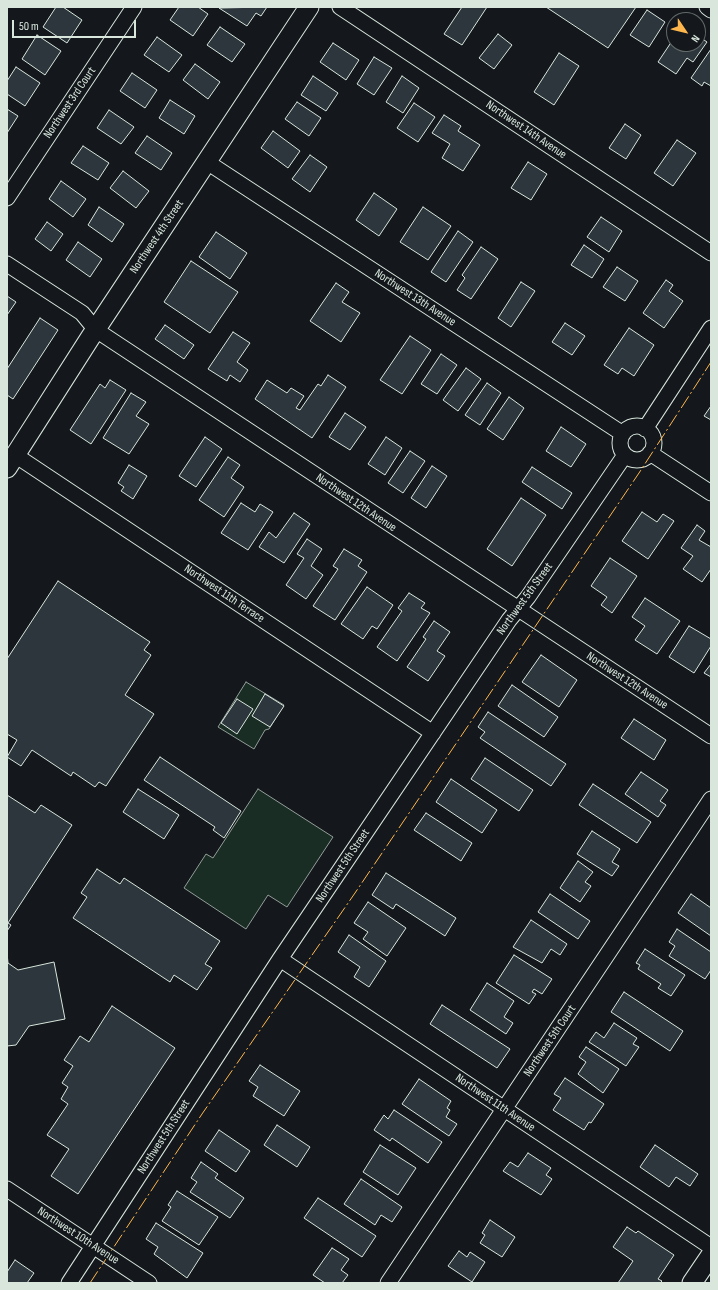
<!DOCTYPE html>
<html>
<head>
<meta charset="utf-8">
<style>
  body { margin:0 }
  #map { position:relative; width:718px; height:1290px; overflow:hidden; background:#14181c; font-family:"Sofia Sans Condensed",sans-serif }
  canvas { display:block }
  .frame { position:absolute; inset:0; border:8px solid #d8e6dc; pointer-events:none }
  .north { position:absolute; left:666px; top:12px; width:40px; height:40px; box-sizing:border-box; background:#14181c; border:1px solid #626a69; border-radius:50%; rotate:125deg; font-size:11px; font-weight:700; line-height:16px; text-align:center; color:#d8e6dc }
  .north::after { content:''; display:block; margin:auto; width:14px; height:18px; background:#ffb74d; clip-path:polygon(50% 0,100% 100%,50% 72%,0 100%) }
  .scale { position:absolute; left:12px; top:20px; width:124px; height:18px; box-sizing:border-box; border:2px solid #d8e6dc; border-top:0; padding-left:5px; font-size:12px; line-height:14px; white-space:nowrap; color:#d8e6dc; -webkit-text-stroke:3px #14181c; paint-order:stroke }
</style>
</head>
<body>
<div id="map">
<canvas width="718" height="1290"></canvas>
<div class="frame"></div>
<div class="north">N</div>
<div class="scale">50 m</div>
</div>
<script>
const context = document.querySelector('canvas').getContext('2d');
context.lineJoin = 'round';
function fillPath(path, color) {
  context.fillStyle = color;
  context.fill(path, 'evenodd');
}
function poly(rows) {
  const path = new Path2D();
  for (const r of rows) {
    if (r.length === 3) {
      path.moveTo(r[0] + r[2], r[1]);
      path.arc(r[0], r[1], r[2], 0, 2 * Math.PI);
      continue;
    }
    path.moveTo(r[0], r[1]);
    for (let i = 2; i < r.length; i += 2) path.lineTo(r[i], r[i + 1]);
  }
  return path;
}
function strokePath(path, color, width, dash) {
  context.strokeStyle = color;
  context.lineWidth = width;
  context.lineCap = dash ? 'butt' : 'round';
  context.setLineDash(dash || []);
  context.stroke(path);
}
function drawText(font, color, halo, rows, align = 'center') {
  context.font = font + ' "Sofia Sans Condensed",sans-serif';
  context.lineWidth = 3;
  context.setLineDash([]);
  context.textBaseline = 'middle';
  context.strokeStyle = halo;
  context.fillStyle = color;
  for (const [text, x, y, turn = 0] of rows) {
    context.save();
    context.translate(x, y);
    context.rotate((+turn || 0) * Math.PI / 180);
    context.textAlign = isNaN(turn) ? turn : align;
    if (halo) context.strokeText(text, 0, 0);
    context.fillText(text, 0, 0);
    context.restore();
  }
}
const green = poly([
  [246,682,284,705,269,729,265,730,254,749,218,727,246,682],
  [258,789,333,837,287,907,268,895,246,929,184,888,206,854,213,858,258,789]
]);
const building = poly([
  [56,7,63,7,82,20,67,43,43,27,56,7],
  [179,7,198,7,208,14,193,36,170,20,179,7],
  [267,7,261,16,256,13,247,26,219,8,267,7],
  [462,7,487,7,462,45,444,34,462,7],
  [546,7,636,7,608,48,546,7],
  [647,10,665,22,649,47,630,35,647,10],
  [220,27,245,44,232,62,207,45,220,27],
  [498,34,512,45,494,69,479,58,498,34],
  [37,35,61,51,45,75,22,59,37,35],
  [698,36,707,42,693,62,687,58,676,74,658,62,674,38,674,44,698,44,698,36],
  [157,37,182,55,169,72,144,55,157,37],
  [333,43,359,60,346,80,320,62,333,43],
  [711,49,711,86,704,82,702,86,691,78,711,49],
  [559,53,579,66,554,105,534,92,559,53],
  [374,57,392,68,374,95,357,84,374,57],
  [195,64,220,82,208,99,183,80,195,64],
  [16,67,40,83,25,106,7,94,7,81,16,67],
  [132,73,157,90,145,108,120,91,132,73],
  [313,76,338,93,326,111,301,95,313,76],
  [402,76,419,88,403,113,386,102,402,76],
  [170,100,195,116,184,134,159,118,170,100],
  [297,102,321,118,309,136,285,119,297,102],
  [414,103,435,117,418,142,397,128,414,103],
  [7,109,18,116,7,133,7,109],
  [109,110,134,127,121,144,97,128,109,110],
  [444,115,461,126,458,131,480,145,463,171,442,158,450,144,432,133,444,115],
  [625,124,641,135,626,159,609,148,625,124],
  [273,131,300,151,288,168,261,148,273,131],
  [147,136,172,153,161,170,135,153,147,136],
  [677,140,696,153,673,186,654,173,677,140],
  [83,146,109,163,98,180,71,163,83,146],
  [310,155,327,167,310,192,292,179,310,155],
  [528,162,547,174,531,200,511,188,528,162],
  [123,171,149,191,136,208,110,188,123,171],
  [61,181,86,199,73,217,49,199,61,181],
  [374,193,397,209,379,236,356,220,374,193],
  [99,207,124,224,112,242,88,225,99,207],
  [423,207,451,226,428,260,400,242,423,207],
  [601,217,622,231,609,252,587,237,601,217],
  [47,222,63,234,51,251,35,239,47,222],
  [458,231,473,242,446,282,431,272,458,231],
  [216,232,247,253,230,279,199,257,216,232],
  [78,242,102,259,90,277,66,260,78,242],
  [584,245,604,259,592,278,571,265,584,245],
  [481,247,498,259,471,299,457,290,465,278,462,275,481,247],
  [191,261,238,292,210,333,164,302,191,261],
  [617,267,638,281,625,301,603,287,617,267],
  [666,280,673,285,669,291,683,301,664,328,643,313,666,280],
  [521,282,535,291,511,327,498,318,521,282],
  [336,283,349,292,342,302,360,313,341,342,310,321,336,283],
  [7,296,16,302,7,315,7,296],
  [40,318,58,330,13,399,7,395,7,369,40,318],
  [565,323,585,336,572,355,552,342,565,323],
  [165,325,194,345,184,359,155,339,165,325],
  [629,328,654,345,634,376,622,368,618,374,604,365,629,328],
  [233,332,250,343,237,362,248,370,240,382,230,375,227,381,208,369,233,332],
  [410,336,431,350,402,394,380,380,410,336],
  [441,354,457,365,437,394,421,384,441,354],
  [466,368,481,379,458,411,443,400,466,368],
  [328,375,346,387,312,438,255,399,267,380,287,393,291,388,304,396,296,408,300,410,318,384,321,386,328,375],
  [110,380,126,390,91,444,70,430,100,384,105,388,110,380],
  [487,383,501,393,480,425,465,415,487,383],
  [131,393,146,402,136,416,149,424,129,454,103,438,131,393],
  [509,397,524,408,503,440,487,429,509,397],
  [711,406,711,420,704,416,711,406],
  [345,413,366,427,350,450,329,437,345,413],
  [561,427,586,444,571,467,546,451,561,427],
  [205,437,222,449,196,487,179,476,205,437],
  [386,437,402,448,385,475,368,464,386,437],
  [410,451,425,461,403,493,388,483,410,451],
  [228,457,240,465,231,478,244,487,224,517,199,500,228,457],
  [129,465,147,476,133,499,121,491,124,487,118,483,129,465],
  [432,466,447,476,426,508,411,498,432,466],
  [532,467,572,493,562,509,522,482,532,467],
  [521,498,546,515,512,566,487,549,521,498],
  [241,503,255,512,260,504,273,512,248,550,221,533,241,503],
  [642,512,657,522,663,514,674,521,648,559,622,541,642,512],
  [294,513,310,524,284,563,259,547,269,532,276,538,294,513],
  [697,525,705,531,699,540,711,547,711,569,702,582,683,569,693,556,681,548,697,525],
  [307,539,322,549,311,566,323,575,306,599,286,585,304,558,297,554,307,539],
  [344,549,362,560,358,566,367,572,335,620,313,606,338,569,333,566,344,549],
  [610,558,637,576,612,613,601,605,607,597,591,586,610,558],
  [58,581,150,642,144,650,151,655,125,695,154,714,106,786,99,782,95,787,73,772,71,776,32,750,21,766,7,757,17,740,7,734,7,659,58,581],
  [367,587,393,605,377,629,372,626,363,639,341,624,367,587],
  [409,593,425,603,421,608,430,613,397,661,377,647,402,611,398,608,409,593],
  [645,598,680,621,657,654,635,640,645,626,632,617,645,598],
  [434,621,450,632,437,651,445,656,428,681,407,667,426,639,423,637,434,621],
  [689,626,711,639,711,646,694,673,669,657,689,626],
  [541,655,577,680,559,707,522,682,541,655],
  [711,664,711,677,704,673,711,664],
  [512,685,558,717,544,737,498,706,512,685],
  [265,694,284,706,270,727,252,716,265,694],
  [237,699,253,709,237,734,221,723,237,699],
  [488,712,566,764,551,786,480,738,485,732,478,727,488,712],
  [634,719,666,740,654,760,621,738,634,719],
  [160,757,241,811,224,838,213,830,215,827,144,780,160,757],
  [485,758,533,790,519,811,471,779,485,758],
  [641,772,668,790,660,801,666,805,658,817,625,794,641,772],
  [451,779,497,810,482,833,436,802,451,779],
  [593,784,651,822,637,843,579,805,593,784],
  [138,789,179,815,164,839,123,812,138,789],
  [7,795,35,813,41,805,72,825,8,923,11,925,7,931,7,795],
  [426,813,472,843,461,861,414,830,426,813],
  [592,831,620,849,612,862,619,866,612,876,577,854,592,831],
  [578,861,593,872,585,882,591,886,580,902,560,888,578,861],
  [97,869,120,884,124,878,220,941,205,964,212,968,197,990,174,975,170,982,73,918,87,897,81,893,97,869],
  [386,873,456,918,445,936,396,904,393,909,372,895,386,873],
  [550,894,590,921,578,939,538,912,550,894],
  [691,894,711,908,711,936,678,913,691,894],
  [368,902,406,928,387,956,363,939,368,932,354,923,368,902],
  [531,920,567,944,560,955,551,949,542,963,513,947,531,920],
  [677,929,711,952,711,970,705,979,669,956,675,946,669,942,677,929],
  [349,935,386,961,369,987,354,977,360,967,338,952,349,935],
  [645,949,685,975,671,996,658,988,661,984,638,969,640,965,636,963,645,949],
  [7,953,8,963,18,970,54,962,65,1019,29,1026,16,1045,7,1046,7,953],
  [514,955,552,979,542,994,534,989,532,992,536,994,529,1004,496,983,514,955],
  [487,983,514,1001,504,1017,513,1023,506,1034,470,1010,487,983],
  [624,992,683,1031,670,1051,611,1012,624,992],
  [442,1005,510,1049,497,1068,430,1024,442,1005],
  [112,1006,175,1048,78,1194,51,1176,69,1149,47,1135,68,1104,61,1099,68,1087,62,1083,73,1066,64,1060,80,1036,89,1042,112,1006],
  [614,1023,637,1038,633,1044,639,1047,626,1066,589,1042,596,1032,604,1038,614,1023],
  [586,1047,619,1069,603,1093,578,1074,586,1062,579,1057,586,1047],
  [260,1065,300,1091,284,1116,253,1096,258,1087,249,1081,260,1065],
  [565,1078,604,1104,591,1123,589,1122,584,1130,553,1110,561,1098,554,1094,565,1078],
  [419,1079,451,1101,447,1108,450,1110,446,1117,457,1124,449,1136,402,1104,419,1079],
  [394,1110,442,1142,428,1163,392,1138,390,1141,374,1130,384,1115,388,1119,394,1110],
  [277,1125,310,1147,297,1167,264,1145,277,1125],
  [219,1130,250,1151,236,1172,205,1151,219,1130],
  [380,1145,416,1168,398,1195,363,1172,380,1145],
  [655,1145,698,1174,690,1186,676,1177,669,1187,640,1167,655,1145],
  [528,1153,551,1168,546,1175,552,1179,541,1195,503,1171,510,1162,518,1167,528,1153],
  [201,1162,218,1174,215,1178,244,1198,230,1218,190,1192,197,1182,191,1178,201,1162],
  [361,1179,402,1207,392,1222,381,1215,375,1225,344,1204,361,1179],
  [177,1191,218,1217,199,1245,162,1221,171,1207,168,1205,177,1191],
  [318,1198,376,1236,362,1257,304,1218,318,1198],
  [490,1220,515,1237,502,1257,480,1243,485,1235,482,1233,490,1220],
  [156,1223,203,1253,187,1278,154,1254,158,1247,146,1239,156,1223],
  [627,1227,636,1233,638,1231,674,1255,658,1279,662,1281,660,1283,618,1283,633,1261,613,1247,627,1227],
  [332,1248,349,1259,341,1270,348,1275,342,1283,325,1283,313,1275,332,1248],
  [459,1251,467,1257,470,1252,485,1262,472,1282,448,1266,459,1251],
  [15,1260,34,1273,27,1283,7,1283,7,1272,15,1260]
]);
const minor = poly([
  [340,7,711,253],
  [707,7,711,10],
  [207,162,623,434],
  [7,198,134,7],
  [7,264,82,313,96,330,711,736],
  [637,443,17],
  [645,429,711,328],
  [650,453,711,493],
  [15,455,433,733],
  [280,959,711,1247],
  [7,1189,149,1283],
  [69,1283,280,959,509,620,528,597,625,455],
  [388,1283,711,799]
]);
const tertiary = poly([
  [7,468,90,338,309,7],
  [692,1283,711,1255]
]);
const power = poly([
  [90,1283,202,1114,355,893,639,473,711,362]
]);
const streetNames = [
  ["Northwest 3rd Court",70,103,-56],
  ["Northwest 14th Avenue",526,130,34],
  ["Northwest 4th Street",157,237,-56],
  ["Northwest 13th Avenue",415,298,33],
  ["Northwest 12th Avenue",356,503,34],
  ["Northwest 11th Terrace",224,594,34],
  ["Northwest 5th Street",525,599,-54],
  ["Northwest 12th Avenue",627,681,33],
  ["Northwest 5th Street",343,866,-56],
  ["Northwest 5th Court",550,1041,-56],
  ["Northwest 11th Avenue",495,1103,34],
  ["Northwest 5th Street",164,1137,-57],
  ["Northwest 10th Avenue",78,1236,33]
];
fillPath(green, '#1a2d24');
strokePath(green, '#939e99', 1);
fillPath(building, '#2c363c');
strokePath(building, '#d8e6dc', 1);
strokePath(minor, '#d8e6dc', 17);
strokePath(tertiary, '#d8e6dc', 21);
strokePath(minor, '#14181c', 15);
strokePath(tertiary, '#14181c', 19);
strokePath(power, '#ffb74d', 1, [14, 3, 2, 3]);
drawText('12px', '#d8e6dc', '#14181c', streetNames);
</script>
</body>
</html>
